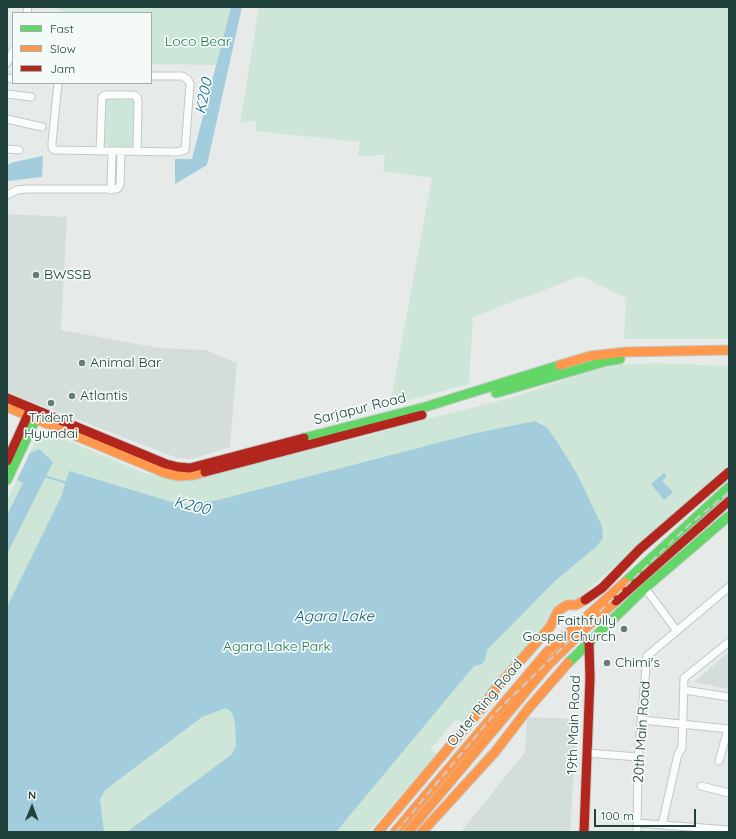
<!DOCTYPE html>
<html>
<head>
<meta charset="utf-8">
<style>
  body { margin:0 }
  #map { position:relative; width:736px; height:839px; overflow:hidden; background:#e6ebe9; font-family:Quicksand,sans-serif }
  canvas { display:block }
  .frame { position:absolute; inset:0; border:8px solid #21413c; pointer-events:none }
  .legend { position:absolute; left:12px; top:12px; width:140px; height:72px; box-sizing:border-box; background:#f4faf8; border:1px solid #a0b0ad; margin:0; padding:5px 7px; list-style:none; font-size:12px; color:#21413c }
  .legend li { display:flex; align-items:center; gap:8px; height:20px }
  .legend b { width:20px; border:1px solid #a0b0ad }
  .north { position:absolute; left:12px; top:787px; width:40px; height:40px; -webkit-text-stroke:3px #f4faf8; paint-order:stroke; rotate:1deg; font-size:11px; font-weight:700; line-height:16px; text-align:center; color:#21413c }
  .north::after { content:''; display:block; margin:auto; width:14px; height:18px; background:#21413c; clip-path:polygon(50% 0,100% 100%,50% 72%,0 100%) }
  .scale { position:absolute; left:594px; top:809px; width:102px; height:18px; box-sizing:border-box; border:2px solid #21413c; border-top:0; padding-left:5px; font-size:12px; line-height:14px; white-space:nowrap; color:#21413c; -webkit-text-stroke:3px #f4faf8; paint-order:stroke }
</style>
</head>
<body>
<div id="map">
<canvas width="736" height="839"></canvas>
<div class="frame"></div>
<ul class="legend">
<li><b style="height:5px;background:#63d668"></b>Fast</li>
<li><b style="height:5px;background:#ff974d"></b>Slow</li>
<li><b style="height:5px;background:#b3261e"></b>Jam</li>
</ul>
<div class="north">N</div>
<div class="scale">100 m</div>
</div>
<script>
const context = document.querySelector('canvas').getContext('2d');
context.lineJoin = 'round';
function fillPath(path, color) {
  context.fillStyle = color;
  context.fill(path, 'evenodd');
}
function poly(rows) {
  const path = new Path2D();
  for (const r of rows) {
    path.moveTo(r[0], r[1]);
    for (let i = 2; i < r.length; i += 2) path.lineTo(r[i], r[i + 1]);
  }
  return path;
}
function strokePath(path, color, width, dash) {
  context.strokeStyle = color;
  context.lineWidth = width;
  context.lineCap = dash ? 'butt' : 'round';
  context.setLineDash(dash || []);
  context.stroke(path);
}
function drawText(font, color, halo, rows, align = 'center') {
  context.font = font + ' Quicksand,sans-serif';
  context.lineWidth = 3.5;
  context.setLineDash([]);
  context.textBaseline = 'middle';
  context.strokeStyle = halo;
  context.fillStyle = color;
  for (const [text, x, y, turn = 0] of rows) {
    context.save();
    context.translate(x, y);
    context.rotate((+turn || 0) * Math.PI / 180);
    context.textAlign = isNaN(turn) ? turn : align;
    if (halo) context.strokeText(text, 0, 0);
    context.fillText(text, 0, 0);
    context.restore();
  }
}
const built = poly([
  [7,214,67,217,61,330,159,348,205,350,237,363,230,447,192,459,177,458,7,392],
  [729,652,729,689,694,682],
  [527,717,577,719,570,832,461,832,525,752]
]);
const green = poly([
  [52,7,231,7,216,65,151,64,151,13,63,13,63,11],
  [259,7,729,7,729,339,624,339,626,298,581,276,473,317,469,384,390,405,432,178,383,171,385,155,358,156,360,142,256,131,256,120,240,123],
  [103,99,135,100,135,144,128,148,110,147,102,141],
  [655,363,729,366,729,464,550,624,464,723,456,719,430,750,437,754,369,832,7,832,7,500,38,436,48,432,144,473,182,480,194,479,364,437,431,418,514,397,608,365]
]);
const water = poly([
  [231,7,242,7,207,165,175,184,175,159,192,159],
  [43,156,42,177,7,181,7,165,14,162],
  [535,421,547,428,556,440,577,474,602,526,603,538,597,546,555,581,487,650,485,660,482,664,474,666,336,832,127,832,231,755,236,746,235,723,232,713,226,708,202,717,105,790,100,799,104,832,7,832,7,607,61,497,69,471,182,505,218,500,472,434],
  [39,449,53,462,7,554,7,515,23,483,17,480,30,453],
  [664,473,667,476,662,481,673,492,664,500,651,484]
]);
const stream = poly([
  [44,476,67,483]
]);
const street = poly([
  [27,13,28,7],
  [7,63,13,51],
  [7,78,13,79],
  [58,83,52,143,52,148,55,150,177,152,185,150,190,84,188,80,182,76,151,76],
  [7,94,31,97],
  [7,119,42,127],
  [7,149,19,150],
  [100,151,102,97,105,95,134,95,137,97,138,102,137,152],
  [111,190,112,151],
  [7,195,17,190,27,189,117,189,120,185,121,152],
  [645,588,677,631],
  [684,690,729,697],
  [642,720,729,729],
  [587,753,638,757],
  [719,761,728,729],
  [701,786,729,793],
  [637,823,729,830],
  [662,825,678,754,682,748,684,678,729,642],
  [637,832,638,757,647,656,729,587]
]);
const fast = poly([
  [496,393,607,361,620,359],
  [304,438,425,407,560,365],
  [7,480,39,412],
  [625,582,729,487],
  [568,663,645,588,729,516]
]);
const slow = poly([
  [560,365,590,356,625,352,729,350],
  [7,407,165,473,178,476,194,475,205,472],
  [378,832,482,708,493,692,550,627,558,611,567,605,576,605,585,600],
  [395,832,547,652,625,582],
  [408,832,548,665,592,622,616,601],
  [422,832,495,752,528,709,568,663]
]);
const jam = poly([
  [7,398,166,464,178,467,190,468,304,438],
  [7,461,31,408],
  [205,472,422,415],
  [585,600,602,588,640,549,729,472],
  [616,601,729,501],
  [584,832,590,678,589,642,587,638]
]);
const rail = poly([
  [396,832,496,712,690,524,729,492]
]);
const markers = [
  [36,275,4,"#667c79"],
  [82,363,4,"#667c79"],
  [72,396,4,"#667c79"],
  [51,403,4,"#667c79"],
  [624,629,4,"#667c79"],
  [607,663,4,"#667c79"]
];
const parkNames = [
  ["Loco Bear",198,42],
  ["Agara Lake Park",277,647]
];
const poiNames = [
  ["BWSSB",44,275],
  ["Animal Bar",90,363],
  ["Atlantis",80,396],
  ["Trident",51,418,"center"],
  ["Hyundai",51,434,"center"],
  ["Faithfully",616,621,"right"],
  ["Gospel Church",616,637,"right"],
  ["Chimi's",615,663]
];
const streetNames = [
  ["Sarjapur Road",360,409,-14],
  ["Outer Ring Road",485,703,-50],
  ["19th Main Road",574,725,-88],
  ["20th Main Road",642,732,-86]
];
const waterNames = [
  ["K200",204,96,-78],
  ["K200",192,506,14],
  ["Agara Lake",334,616]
];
fillPath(built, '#d3ddda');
fillPath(green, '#cee6d7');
fillPath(water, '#a3cddc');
strokePath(stream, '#a3cddc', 2);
strokePath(street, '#c3c8c6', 9);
strokePath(fast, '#c1c9c7', 11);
strokePath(slow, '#c1c9c7', 11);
strokePath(jam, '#c1c9c7', 11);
strokePath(street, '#fbfcfc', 7);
strokePath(fast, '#63d668', 9);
strokePath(slow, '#ff974d', 9);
strokePath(jam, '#b3261e', 9);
strokePath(rail, '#c7cccb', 2, [8, 4]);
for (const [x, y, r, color] of markers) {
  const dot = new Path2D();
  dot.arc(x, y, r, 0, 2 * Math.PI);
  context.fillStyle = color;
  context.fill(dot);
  strokePath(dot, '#f4faf8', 1.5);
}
drawText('14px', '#277b53', '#f4faf8', parkNames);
drawText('14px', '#21413c', '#f4faf8', poiNames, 'left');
drawText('14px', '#21413c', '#f4faf8', streetNames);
drawText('italic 15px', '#156282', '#f4faf8', waterNames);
</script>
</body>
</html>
